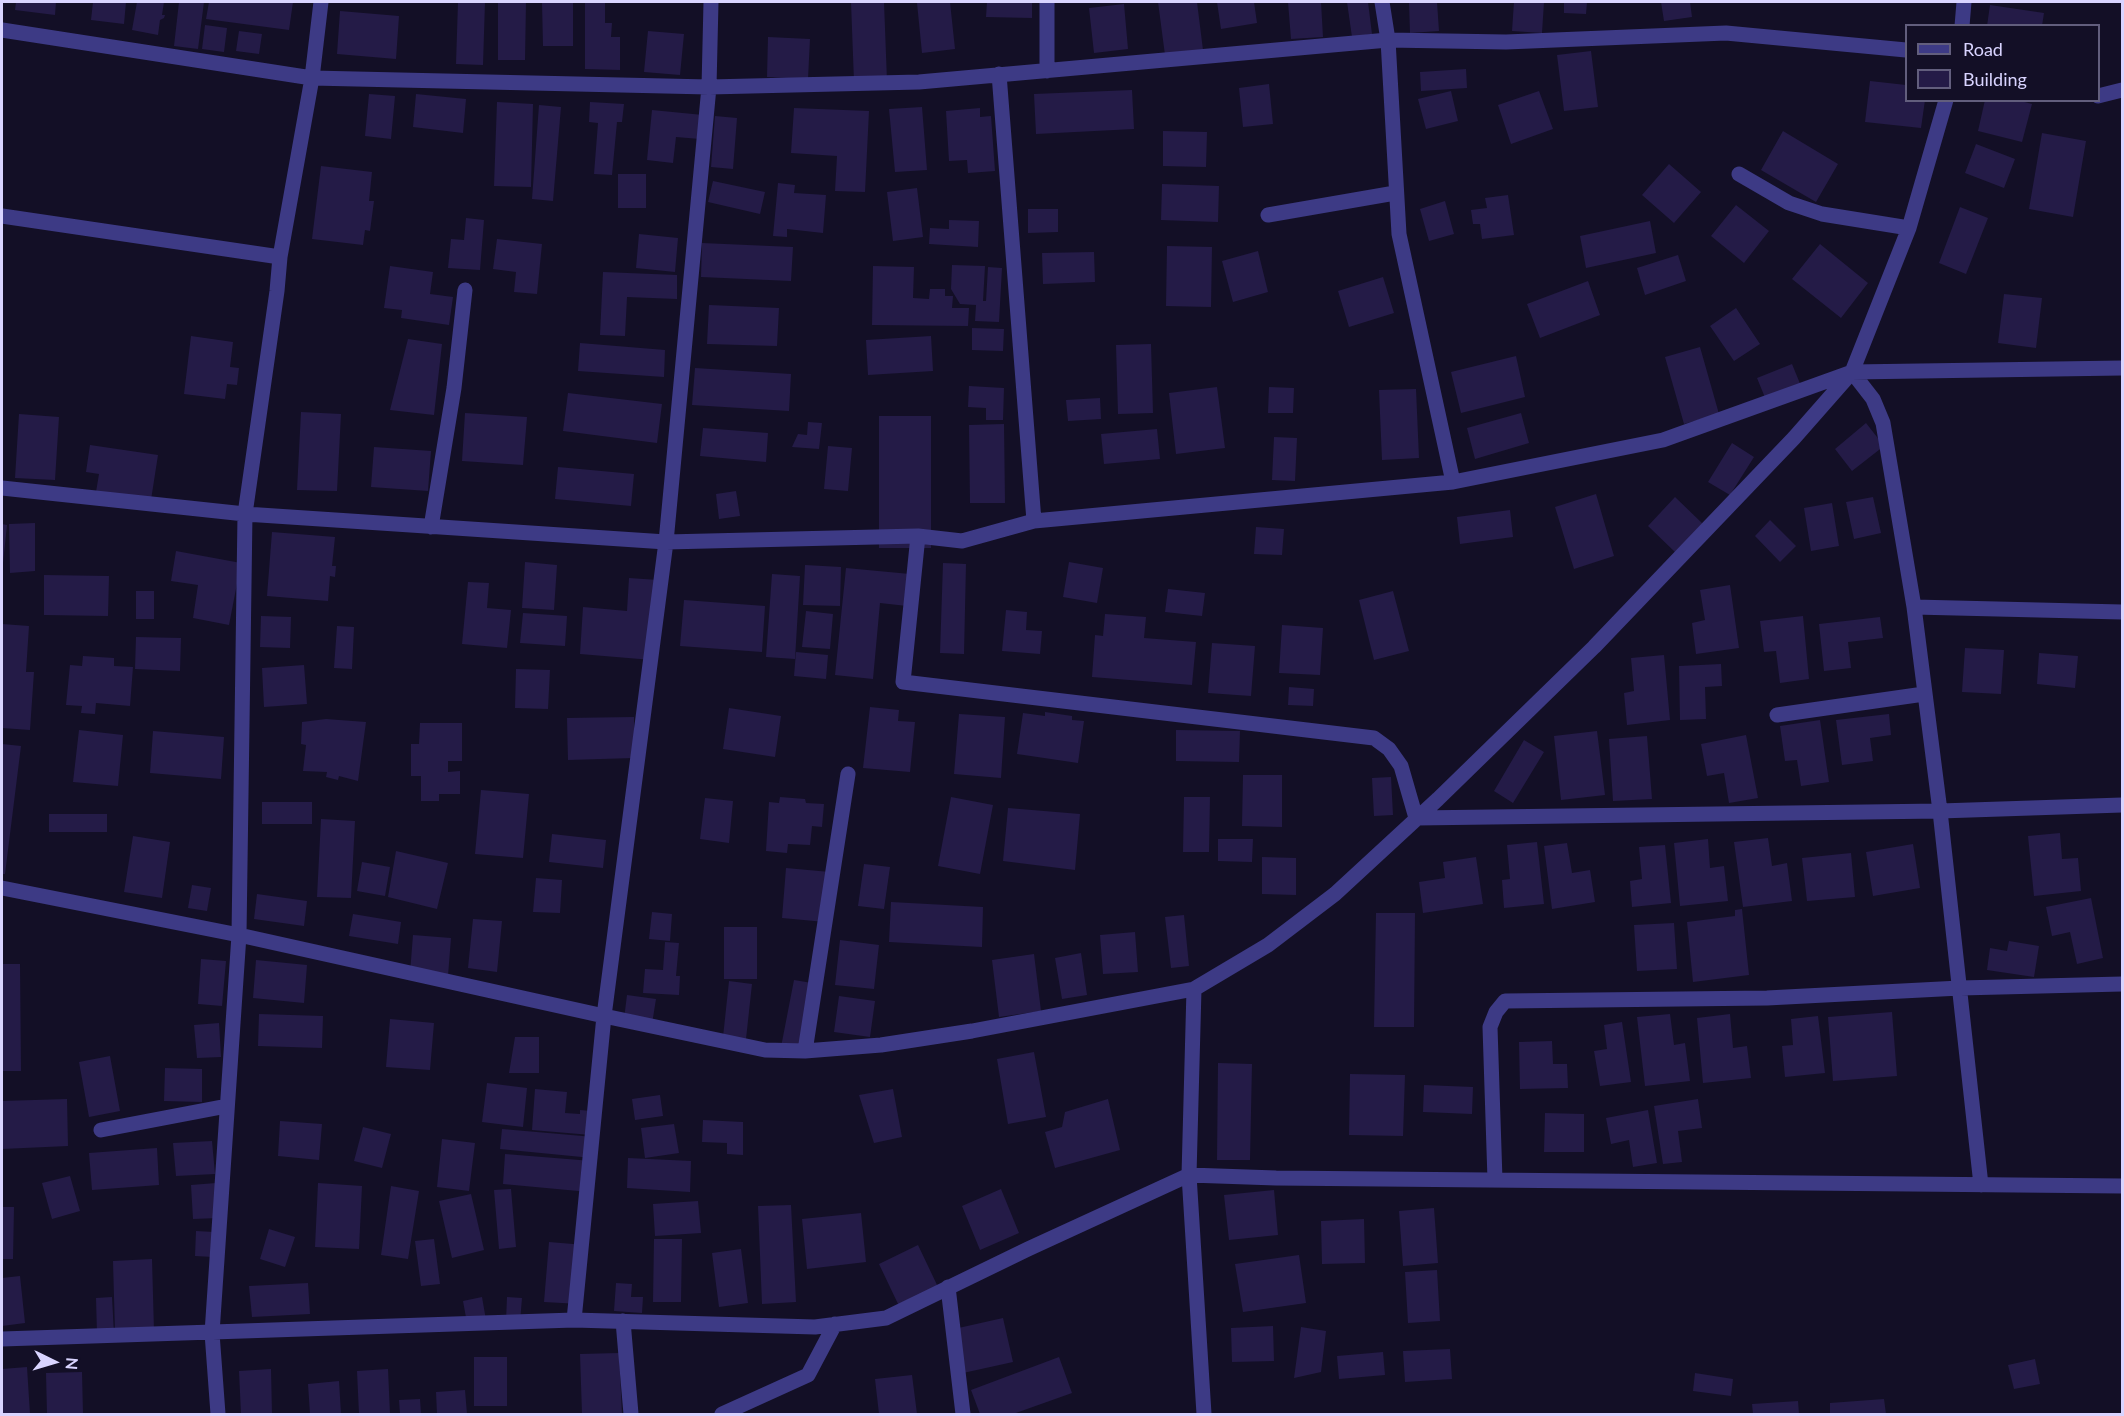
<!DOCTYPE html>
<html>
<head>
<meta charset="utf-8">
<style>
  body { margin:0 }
  #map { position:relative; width:2124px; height:1416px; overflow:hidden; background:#130f26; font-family:Lato,sans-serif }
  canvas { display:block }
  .frame { position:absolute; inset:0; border:3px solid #d9d4ff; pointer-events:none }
  .legend { position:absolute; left:1905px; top:24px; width:195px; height:78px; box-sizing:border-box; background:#130f26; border:2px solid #625e7d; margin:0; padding:8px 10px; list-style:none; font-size:18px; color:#d9d4ff }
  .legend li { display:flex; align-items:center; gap:12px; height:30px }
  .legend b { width:30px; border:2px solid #625e7d }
  .north { position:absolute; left:24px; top:1332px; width:60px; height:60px; -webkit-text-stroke:4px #130f26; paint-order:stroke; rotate:95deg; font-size:16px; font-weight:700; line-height:24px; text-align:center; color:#d9d4ff }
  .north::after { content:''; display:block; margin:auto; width:21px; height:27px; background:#d9d4ff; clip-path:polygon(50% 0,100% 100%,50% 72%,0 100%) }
</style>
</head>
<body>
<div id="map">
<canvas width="2124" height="1416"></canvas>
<div class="frame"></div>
<ul class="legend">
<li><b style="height:8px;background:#3d3a85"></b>Road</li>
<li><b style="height:16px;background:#241b47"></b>Building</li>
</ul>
<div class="north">N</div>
</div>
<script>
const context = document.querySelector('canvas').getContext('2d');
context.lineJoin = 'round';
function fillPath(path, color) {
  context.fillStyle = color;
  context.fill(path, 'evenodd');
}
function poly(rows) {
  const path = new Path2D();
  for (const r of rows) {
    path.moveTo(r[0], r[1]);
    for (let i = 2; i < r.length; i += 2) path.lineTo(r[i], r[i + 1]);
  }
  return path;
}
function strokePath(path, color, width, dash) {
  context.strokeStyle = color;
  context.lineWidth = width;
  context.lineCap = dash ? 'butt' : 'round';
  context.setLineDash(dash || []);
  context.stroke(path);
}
const building = poly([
  [16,2,56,2,55,15,15,10],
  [93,2,126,2,124,24,91,20],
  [137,2,164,2,162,15,165,15,164,18,160,20,158,35,132,30],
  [179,2,204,2,198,49,174,46],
  [209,2,293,2,289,30,206,19],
  [458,2,485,2,483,65,456,64],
  [498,2,526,2,525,60,498,60],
  [542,2,573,2,573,46,543,46],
  [585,2,605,2,605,23,612,23,611,37,620,37,620,70,585,69],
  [851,2,884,2,887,81,854,82],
  [934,2,950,2,955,49,922,53,917,3],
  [987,2,1032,2,1032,18,986,17],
  [1158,2,1197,2,1203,50,1165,55],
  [1217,2,1254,2,1257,23,1221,29],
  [1288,2,1321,2,1323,37,1291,39],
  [1347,2,1368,2,1372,34,1352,37],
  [1409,2,1437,2,1439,31,1410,33],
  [1514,2,1544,2,1542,33,1512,31],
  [1564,2,1587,2,1586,14,1564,13],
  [1661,2,1690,2,1692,17,1664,21],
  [1124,4,1128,49,1094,53,1089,8],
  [1990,5,2044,13,2042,26,1987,26],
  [340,11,399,16,396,59,337,54],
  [205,25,227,28,224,52,202,49],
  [239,31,262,34,259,54,236,51],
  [648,31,684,34,680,75,644,72],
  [768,37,810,39,808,79,767,77],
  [1591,51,1598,107,1564,111,1557,55],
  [1466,69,1467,88,1421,91,1420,72],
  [1870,81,1906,85,1906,100,1925,100,1921,128,1865,122],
  [1269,84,1273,124,1243,127,1239,88],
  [1132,90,1134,129,1036,134,1034,94],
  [1451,91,1458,121,1426,129,1418,99],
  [1539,91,1553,129,1511,144,1498,105],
  [369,94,395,96,391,139,365,136],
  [416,94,466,99,463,133,413,127],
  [1985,100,2017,100,2032,104,2022,142,1978,131],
  [497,102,533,104,531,187,494,186],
  [590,102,624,104,622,122,617,122,612,175,594,174,598,123,589,122],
  [539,105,561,107,553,201,532,199],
  [922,107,927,170,895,172,889,109],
  [794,108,869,111,865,192,835,191,837,156,791,153],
  [980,108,980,117,991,116,995,171,968,173,967,160,949,161,946,111],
  [652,110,703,115,700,139,676,137,673,163,647,160],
  [715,116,737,118,733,169,711,167],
  [1163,131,1207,132,1206,167,1163,166],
  [1783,131,1838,164,1816,202,1761,170],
  [2042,133,2086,141,2073,217,2029,209],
  [1976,144,2015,159,2004,188,1965,173],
  [1669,164,1701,192,1674,223,1642,195],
  [321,166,372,172,369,201,374,201,370,231,365,230,363,245,312,239],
  [618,174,646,174,646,208,618,208],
  [713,181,765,192,760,214,708,202],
  [778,183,795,185,794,193,826,195,823,233,787,229,787,237,773,236],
  [1162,184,1219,186,1218,222,1161,220],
  [917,188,923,237,893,241,887,192],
  [1508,195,1514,235,1482,239,1480,224,1473,224,1471,210,1487,208,1485,198],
  [1445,201,1454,234,1429,241,1420,209],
  [1736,205,1769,231,1744,263,1711,236],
  [1960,207,1988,218,1966,274,1939,263],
  [1028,209,1058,209,1058,232,1028,233],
  [466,218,484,220,480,270,448,268,451,239,464,240],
  [949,220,979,221,978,247,929,244,930,228,949,229],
  [1650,221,1656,253,1586,268,1580,236],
  [639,234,678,238,675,272,636,268],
  [497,239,542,244,537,294,514,292,516,272,493,269],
  [702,243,793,247,791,281,701,277],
  [1820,244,1868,283,1841,318,1792,279],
  [1167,246,1212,247,1211,307,1166,306],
  [1258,251,1268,292,1233,302,1222,261],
  [1094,252,1095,282,1043,284,1042,253],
  [1678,255,1686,281,1645,295,1637,268],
  [952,265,985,266,983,301,986,301,988,267,1002,268,999,322,975,321,976,305,960,304,951,289],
  [390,266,433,272,430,294,453,297,449,325,401,318,402,310,384,308],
  [873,266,914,267,913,298,929,299,930,289,945,289,945,296,953,296,952,308,969,308,968,326,872,325],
  [603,272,677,275,677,299,627,297,625,336,600,335],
  [1383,277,1394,313,1349,327,1338,291],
  [1588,281,1600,315,1540,338,1527,304],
  [2004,294,2042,298,2036,348,1998,343],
  [709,305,779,308,777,346,707,344],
  [1736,308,1760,344,1734,361,1710,326],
  [972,328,1004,329,1003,351,972,350],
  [191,336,233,342,230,367,239,368,237,385,227,384,225,399,184,394],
  [931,336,933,371,868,375,866,340],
  [408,339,442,344,434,415,390,410],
  [580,343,665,350,664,377,578,371],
  [1151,344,1153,413,1118,414,1116,345],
  [1700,347,1719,414,1684,424,1665,357],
  [1516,356,1525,397,1461,413,1451,372],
  [1792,364,1801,386,1766,400,1757,378],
  [695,368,791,374,789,411,692,405],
  [969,386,1004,388,1003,420,986,420,986,408,968,407],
  [1217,387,1225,448,1176,454,1169,393],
  [1269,387,1294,388,1293,413,1268,413],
  [1416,389,1419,458,1382,460,1379,390],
  [568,393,662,404,657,443,563,431],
  [1100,398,1101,419,1068,421,1066,400],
  [301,412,341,414,337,491,297,490],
  [465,413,527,417,523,465,462,461],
  [1521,413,1529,443,1475,459,1467,428],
  [19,414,59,417,55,480,15,478],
  [879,416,931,416,931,548,879,548],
  [808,422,822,423,819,449,792,447,798,434,807,435],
  [1866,423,1884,446,1852,471,1835,449],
  [1004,424,1005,503,970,503,969,425],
  [703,428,768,433,766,462,700,456],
  [1157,429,1160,459,1104,464,1101,434],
  [1274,437,1297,438,1295,481,1272,480],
  [1732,443,1754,457,1730,495,1708,482],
  [90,445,158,455,151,500,96,492,99,474,86,472],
  [828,446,852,448,848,491,824,489],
  [374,447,431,451,428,491,371,487],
  [558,467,634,474,631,506,555,499],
  [736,491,740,516,719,519,716,494],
  [1596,494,1614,556,1574,569,1555,507],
  [1675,497,1703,524,1676,553,1648,526],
  [1873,497,1881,533,1854,539,1846,502],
  [1832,503,1839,546,1811,551,1804,508],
  [1510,510,1513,537,1460,544,1457,517],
  [1770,520,1796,546,1780,562,1755,536],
  [35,523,35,571,10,573,9,524],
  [2,524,7,525,3,563,2,563],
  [1256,527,1284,529,1282,555,1254,554],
  [272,532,335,537,332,566,336,566,335,577,330,576,328,601,267,596],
  [176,551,241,563,229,625,193,618,198,585,171,581],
  [525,562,557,565,554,610,522,608],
  [1069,562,1103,568,1097,603,1063,597],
  [943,563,966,564,964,654,940,653],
  [805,565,841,567,840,606,803,605],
  [846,568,910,574,907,606,880,603,873,679,835,675],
  [772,574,800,576,795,659,766,657],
  [44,575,109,576,108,616,44,615],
  [629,578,658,580,652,660,580,654,583,607,627,611],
  [468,582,489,583,487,608,511,610,507,648,462,644],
  [1730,585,1739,648,1696,654,1692,623,1705,620,1700,590],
  [1168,589,1205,593,1202,616,1165,612],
  [136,591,154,591,154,619,136,619],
  [1393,591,1409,651,1374,660,1359,600],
  [684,600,765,606,762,652,680,646],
  [1006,610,1027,612,1026,630,1042,631,1040,654,1002,651],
  [806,611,833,614,830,649,802,647],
  [523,613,567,616,565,646,520,643],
  [1105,614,1146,617,1144,638,1196,642,1192,685,1092,677,1095,635,1103,636],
  [261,616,291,617,290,648,260,647],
  [1803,616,1809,679,1780,683,1776,651,1764,652,1760,621],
  [1880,617,1883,638,1848,642,1851,668,1824,671,1819,624],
  [2,624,29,626,26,672,34,672,30,730,2,728],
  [1282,625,1323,628,1320,675,1279,673],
  [337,626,354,627,352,669,334,668],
  [136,637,181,638,180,671,135,669],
  [1212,643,1255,646,1251,696,1208,693],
  [1965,648,2004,650,2001,694,1962,692],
  [796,652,828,655,826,679,794,676],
  [2039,653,2078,656,2075,688,2037,684],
  [1664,655,1670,720,1627,725,1624,693,1634,691,1631,658],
  [83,656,114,658,114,666,133,667,130,706,96,703,95,714,81,713,82,706,66,705,70,665,82,666],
  [1721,664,1722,686,1705,687,1706,719,1680,720,1679,666],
  [304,665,307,704,264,707,262,668],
  [516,669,550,670,548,709,515,708],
  [1289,687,1314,689,1313,706,1288,705],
  [870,707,899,710,898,721,915,722,910,772,863,768],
  [729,708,781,716,775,757,723,749],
  [1045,712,1072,716,1072,720,1084,721,1078,763,1017,754,1023,713,1045,716],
  [959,714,1005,717,1001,778,954,774],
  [1889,714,1891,735,1870,738,1873,761,1842,765,1836,720],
  [634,717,634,758,568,760,567,718],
  [326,719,366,722,358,781,339,776,338,780,326,777,327,772,303,771,306,745,301,744,302,722],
  [1820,720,1829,782,1801,786,1797,760,1785,761,1780,726],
  [420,723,462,723,462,761,448,761,448,772,460,771,460,794,439,794,439,801,421,801,421,776,411,776,411,744,419,744],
  [79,730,123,735,118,786,73,782],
  [1176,730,1240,731,1239,762,1176,761],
  [153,731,224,737,221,779,150,773],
  [1597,731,1605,795,1561,800,1554,736],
  [1746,735,1758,798,1729,803,1724,773,1707,776,1701,744],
  [1647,736,1652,799,1613,801,1609,739],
  [1524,740,1544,752,1513,803,1494,791],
  [2,744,21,746,5,874,2,874],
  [1243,775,1282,775,1282,827,1242,826],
  [1391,777,1393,815,1374,816,1372,778],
  [481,790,529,794,523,858,475,854],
  [780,797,805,799,806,803,824,804,822,827,812,826,810,845,788,844,787,853,766,851,769,802,779,803],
  [951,797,993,805,980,874,938,866],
  [1184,797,1210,797,1209,852,1183,852],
  [705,798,733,801,729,843,700,839],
  [262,802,312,802,312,824,262,824],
  [1008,808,1080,814,1075,870,1003,861],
  [49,814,107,814,107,832,49,832],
  [321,819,355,821,351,898,317,897],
  [2060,833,2062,859,2078,858,2081,891,2034,896,2028,836],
  [552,834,606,840,603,868,549,862],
  [133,836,170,842,162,898,124,892],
  [1768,838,1772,866,1787,863,1792,901,1743,907,1734,842],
  [1218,839,1253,839,1252,862,1218,861],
  [1708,839,1710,868,1724,866,1728,901,1680,906,1674,843],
  [1537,842,1544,904,1504,908,1502,880,1510,879,1507,845],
  [1567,843,1572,873,1590,870,1595,902,1552,909,1544,846],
  [1913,844,1920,888,1873,896,1866,852],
  [1665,845,1671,903,1632,907,1630,881,1642,879,1639,847],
  [396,851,448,863,437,909,388,897],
  [1851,853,1855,897,1807,901,1802,858],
  [1262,857,1296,858,1296,895,1262,894],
  [1476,857,1483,904,1423,913,1419,882,1445,878,1443,862],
  [362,862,390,867,385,896,357,891],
  [864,864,890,867,884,909,858,906],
  [786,868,830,872,825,922,782,918],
  [536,878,562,880,560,913,533,912],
  [192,885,211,888,207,911,188,908],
  [257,894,307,901,304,926,254,919],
  [2091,898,2103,958,2077,964,2070,932,2052,936,2046,907],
  [891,902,983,907,982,947,889,942],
  [1742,909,1749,975,1693,982,1687,922,1735,916,1735,910],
  [652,912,672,914,670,941,649,939],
  [1376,913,1415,913,1414,1027,1374,1027],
  [353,914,401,922,398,944,349,936],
  [1184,915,1189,966,1171,968,1165,917],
  [473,919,502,921,497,972,468,968],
  [1674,923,1677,969,1637,971,1634,925],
  [724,927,757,927,757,979,724,979],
  [1135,932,1138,972,1103,974,1100,935],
  [413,935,451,938,448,976,410,973],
  [840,940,879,945,874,989,835,985],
  [2009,941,2039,946,2034,977,1987,970,1990,948,2007,951],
  [665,942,679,943,676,976,680,976,679,995,643,993,645,969,663,970],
  [1081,953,1087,995,1062,999,1055,958],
  [1034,954,1041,1011,999,1017,992,960],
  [201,959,226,961,222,1006,198,1004],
  [256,960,307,965,304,1003,253,998],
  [2,964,20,964,21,1071,2,1071],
  [794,980,818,984,804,1055,781,1047],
  [729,981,752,984,746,1039,723,1037],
  [627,995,656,999,652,1024,624,1019],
  [839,996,875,1001,870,1037,834,1032],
  [1892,1012,1897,1076,1833,1081,1828,1017],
  [259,1014,323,1016,322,1048,258,1046],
  [1670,1014,1674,1045,1685,1043,1690,1081,1645,1086,1637,1017],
  [1730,1014,1733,1048,1747,1046,1751,1078,1703,1083,1697,1018],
  [1818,1016,1825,1073,1785,1077,1782,1046,1793,1045,1791,1019],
  [390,1019,434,1023,430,1070,386,1067],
  [1622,1022,1631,1082,1600,1086,1594,1051,1607,1049,1604,1025],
  [219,1023,221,1057,197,1058,194,1025],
  [515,1037,539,1037,539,1073,509,1073],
  [1552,1041,1553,1064,1567,1064,1568,1088,1520,1089,1519,1042],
  [1034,1052,1046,1117,1008,1124,997,1059],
  [110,1056,120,1111,89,1117,79,1062],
  [1218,1063,1252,1064,1250,1160,1217,1160],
  [165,1068,202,1069,202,1102,164,1101],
  [1350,1074,1405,1075,1403,1136,1349,1135],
  [487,1083,527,1088,523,1127,482,1122],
  [1424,1085,1473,1087,1472,1114,1423,1112],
  [535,1089,567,1092,565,1113,580,1114,580,1110,592,1111,591,1135,532,1130],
  [893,1089,902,1137,874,1143,859,1095],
  [660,1095,663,1116,635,1120,632,1099],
  [67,1099,68,1146,2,1149,2,1101],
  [1108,1099,1120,1150,1055,1168,1045,1132,1062,1127,1065,1112],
  [1698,1099,1702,1128,1678,1131,1682,1162,1663,1164,1654,1106],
  [1648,1110,1657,1163,1633,1167,1629,1140,1611,1144,1606,1118],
  [1545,1113,1584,1114,1584,1152,1544,1152],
  [703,1120,743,1122,743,1155,727,1154,727,1143,702,1142],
  [280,1121,322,1124,319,1160,278,1156],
  [674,1124,679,1153,645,1158,641,1128],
  [363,1127,391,1134,382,1168,354,1161],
  [502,1129,594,1137,592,1158,500,1149],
  [442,1139,475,1143,469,1191,437,1187],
  [212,1141,215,1174,176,1176,173,1143],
  [157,1148,159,1185,92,1190,89,1153],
  [505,1154,592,1161,589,1192,503,1184],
  [628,1158,691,1161,690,1192,627,1188],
  [70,1176,80,1211,52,1219,42,1183],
  [216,1183,218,1218,193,1219,191,1185],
  [318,1183,362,1186,359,1249,315,1247],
  [391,1186,419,1191,408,1259,381,1255],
  [511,1189,516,1247,499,1249,494,1190],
  [1001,1189,1019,1233,980,1250,962,1206],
  [1274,1190,1278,1235,1229,1240,1224,1195],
  [471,1194,484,1250,452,1258,439,1201],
  [698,1201,701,1233,655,1236,653,1204],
  [791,1205,796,1302,762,1304,758,1206],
  [2,1207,14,1207,13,1259,2,1259],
  [1434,1208,1438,1263,1403,1266,1399,1211],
  [861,1213,866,1262,807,1269,802,1219],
  [1364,1219,1365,1263,1322,1264,1321,1221],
  [269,1229,295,1237,285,1267,260,1259],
  [196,1231,214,1232,213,1257,195,1256],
  [434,1239,440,1284,421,1286,415,1241],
  [654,1239,682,1239,681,1302,653,1302],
  [549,1242,585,1245,580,1304,544,1302],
  [918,1245,938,1287,899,1306,879,1264],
  [741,1249,748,1303,719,1307,712,1253],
  [1299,1255,1306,1303,1243,1312,1235,1264],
  [152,1259,154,1331,115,1332,113,1261],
  [1437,1270,1440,1321,1408,1323,1405,1272],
  [20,1276,25,1323,2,1326,2,1278],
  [308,1283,310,1314,252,1317,249,1286],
  [616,1283,632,1284,631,1297,643,1297,642,1313,614,1311],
  [112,1297,114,1334,97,1334,96,1298],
  [482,1297,486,1320,467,1323,463,1301],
  [507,1297,522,1298,520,1322,506,1321],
  [1003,1318,1013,1362,963,1373,954,1329],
  [1273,1326,1274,1361,1232,1362,1231,1328],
  [1301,1327,1326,1331,1321,1372,1294,1378],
  [1450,1349,1452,1379,1405,1382,1403,1351],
  [1383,1352,1385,1375,1339,1379,1337,1356],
  [619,1353,622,1414,582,1414,580,1354],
  [474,1357,507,1357,507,1406,474,1406],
  [1059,1357,1072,1393,1013,1414,980,1414,971,1390],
  [2035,1359,2040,1384,2014,1389,2008,1365],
  [27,1367,30,1414,2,1414,2,1369],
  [271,1369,272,1414,241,1414,239,1371],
  [388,1369,390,1414,359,1414,357,1371],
  [82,1372,83,1414,47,1414,46,1373],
  [1695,1373,1733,1379,1731,1396,1693,1391],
  [912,1375,917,1414,879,1414,875,1379],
  [339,1381,341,1414,310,1414,308,1384],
  [465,1390,467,1414,437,1414,436,1392],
  [420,1399,421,1414,400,1414,399,1400],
  [1884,1399,1886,1414,1830,1414,1830,1403],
  [1798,1401,1799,1414,1753,1414,1752,1404]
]);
const minor = poly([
  [1382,2,1388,40,1399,234,1453,482],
  [1962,26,1964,2],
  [2,30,312,78,709,87,919,82,1388,40,1506,42,1726,33,1906,50],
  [1047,71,1047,2],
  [999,74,1034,521],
  [2098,96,2122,90],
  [1739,174,1789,203,1822,214,1909,228],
  [1268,215,1395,193],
  [2,216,280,257],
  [1852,372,1873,399,1883,423,1914,607,1940,811,1981,1185],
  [2,488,245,514,666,542,918,536,962,541,1034,521,1453,482,1663,440,1852,372,2122,368],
  [431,527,454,388,465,290],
  [918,536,903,682,1374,738,1389,749,1401,766,1416,818,1940,811,2122,805],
  [1914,607,2122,612],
  [1777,715,1924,694],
  [2,888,239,935,604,1016,765,1050,805,1051,881,1045,972,1031,1194,989,1268,945,1335,894,1438,799,1594,647,1794,438,1852,372,1909,228,1946,100],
  [1194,989,1189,1175,1204,1414],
  [805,1051,848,774],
  [101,1130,227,1106],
  [1495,1180,1490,1027,1496,1012,1505,1001,1767,998,1960,988,2122,984],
  [948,1287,963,1414],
  [574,1320,604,1016,666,542,709,87,711,2],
  [623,1321,631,1414],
  [2,1339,574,1320,815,1327,886,1318,1028,1249,1189,1175,1276,1178,2122,1186],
  [218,1414,212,1333,239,935,245,514,277,291,280,257,312,78,321,2],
  [722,1414,808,1375,835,1324]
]);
fillPath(building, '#241b47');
strokePath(minor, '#3d3a85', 15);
</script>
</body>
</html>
